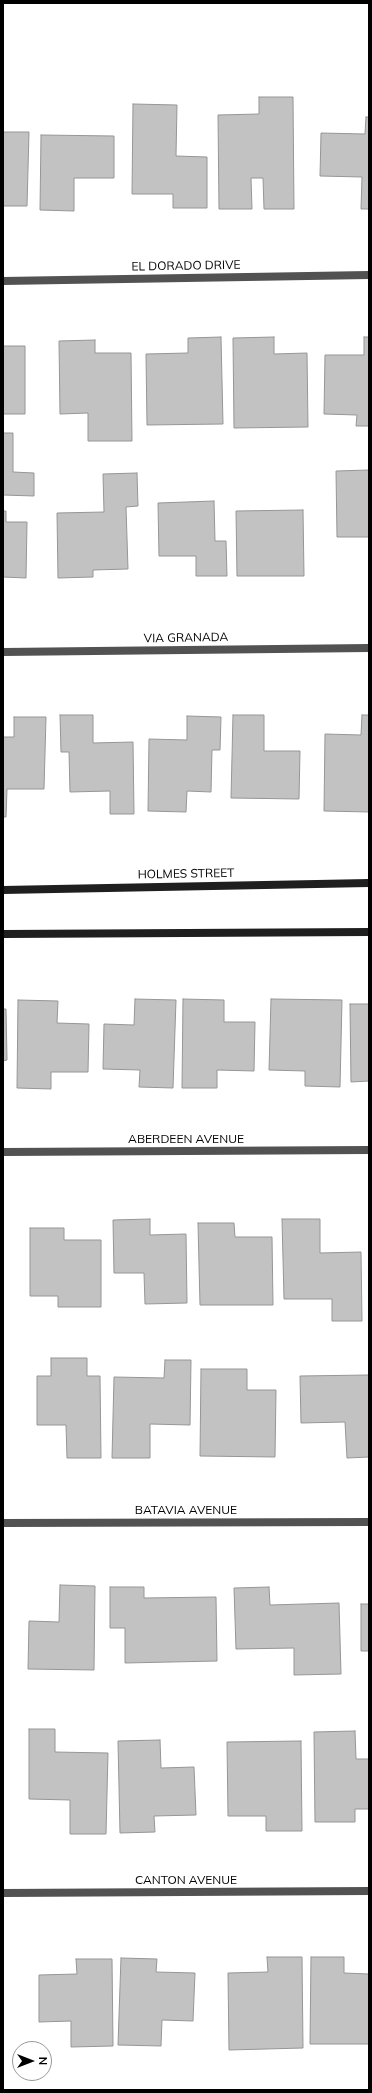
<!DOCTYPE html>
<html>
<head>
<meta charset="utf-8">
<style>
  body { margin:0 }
  #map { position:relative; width:372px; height:2093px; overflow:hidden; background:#fff; font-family:Mulish,sans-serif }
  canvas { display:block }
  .frame { position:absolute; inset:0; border:4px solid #000; pointer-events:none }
  .north { position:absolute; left:12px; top:2041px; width:40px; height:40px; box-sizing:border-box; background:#fff; border:1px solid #999; border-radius:50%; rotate:90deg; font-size:11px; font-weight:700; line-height:16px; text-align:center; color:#000 }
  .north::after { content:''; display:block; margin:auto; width:14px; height:18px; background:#000; clip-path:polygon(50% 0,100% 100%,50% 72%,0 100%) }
</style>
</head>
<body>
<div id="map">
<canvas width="372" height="2093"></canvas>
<div class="frame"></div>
<div class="north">N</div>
</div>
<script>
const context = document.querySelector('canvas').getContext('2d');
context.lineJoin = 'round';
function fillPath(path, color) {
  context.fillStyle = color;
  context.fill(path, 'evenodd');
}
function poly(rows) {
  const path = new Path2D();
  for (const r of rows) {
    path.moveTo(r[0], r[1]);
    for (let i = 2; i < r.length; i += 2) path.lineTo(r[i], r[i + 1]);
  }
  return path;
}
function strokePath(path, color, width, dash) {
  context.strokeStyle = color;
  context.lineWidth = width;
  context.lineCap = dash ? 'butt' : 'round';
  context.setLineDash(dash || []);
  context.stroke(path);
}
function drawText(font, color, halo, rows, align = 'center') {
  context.font = font + ' Mulish,sans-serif';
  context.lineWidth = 3;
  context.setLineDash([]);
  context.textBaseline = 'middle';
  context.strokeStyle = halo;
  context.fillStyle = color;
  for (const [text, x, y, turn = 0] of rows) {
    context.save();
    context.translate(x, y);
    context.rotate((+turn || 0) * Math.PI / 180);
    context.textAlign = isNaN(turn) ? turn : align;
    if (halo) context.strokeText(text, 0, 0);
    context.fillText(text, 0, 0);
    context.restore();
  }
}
const building = poly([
  [259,97,293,97,294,209,264,209,263,178,251,178,252,209,219,209,218,115,259,114,259,97],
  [133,104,177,105,176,156,207,157,207,208,173,208,173,194,132,194,133,104],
  [366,117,369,117,369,209,361,209,362,177,320,176,321,133,365,134,366,117],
  [3,132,29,132,27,206,3,206,3,132],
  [41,135,114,136,114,178,74,178,74,211,40,210,41,135],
  [221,337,223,424,147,425,146,354,188,353,188,338,221,337],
  [274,337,274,354,307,353,308,427,234,428,233,338,274,337],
  [364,337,369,337,369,426,356,426,357,415,324,414,325,355,364,355,364,337],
  [95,340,95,353,131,353,132,441,88,441,88,413,60,414,59,341,95,340],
  [3,346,25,346,25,414,3,414,3,346],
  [3,433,13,433,13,472,34,473,34,496,3,495,3,433],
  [369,470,369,537,337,537,336,471,369,470],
  [137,473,138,506,126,507,128,569,93,570,93,577,58,578,57,513,104,512,103,474,137,473],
  [214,501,215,541,226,541,227,576,196,576,196,556,159,556,158,503,214,501],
  [303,510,304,576,237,576,236,511,303,510],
  [3,511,6,511,6,522,27,522,26,578,3,577,3,511],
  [60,715,93,715,93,743,133,742,134,814,110,814,110,791,70,792,69,752,61,752,60,715],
  [233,715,264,715,264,751,300,751,299,799,231,798,233,715],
  [362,715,369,715,369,812,324,811,325,734,361,735,362,715],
  [187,716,221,717,220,750,212,750,211,792,187,791,186,812,148,811,149,739,187,740,187,716],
  [14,717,46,717,44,789,7,789,6,817,3,817,3,737,14,737,14,717],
  [135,999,176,1000,173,1088,139,1087,140,1070,103,1069,104,1024,134,1025,135,999],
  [183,999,224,1000,224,1022,255,1022,254,1071,217,1070,217,1088,182,1088,183,999],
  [271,999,342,1000,340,1087,305,1086,305,1071,269,1070,271,999],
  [18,1000,58,1001,57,1023,89,1024,88,1072,51,1072,51,1089,17,1088,18,1000],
  [350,1004,369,1004,369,1081,351,1082,350,1004],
  [3,1009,6,1009,7,1060,3,1061,3,1009],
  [150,1219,150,1235,186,1234,187,1303,145,1304,144,1273,114,1273,113,1220,150,1219],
  [282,1219,320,1219,320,1253,361,1252,362,1321,332,1321,332,1299,284,1299,282,1219],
  [198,1223,234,1223,235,1237,272,1237,273,1305,200,1305,198,1223],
  [30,1228,64,1228,64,1240,101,1240,101,1307,58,1307,58,1296,30,1296,30,1228],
  [51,1358,87,1358,87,1376,100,1376,101,1458,67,1458,66,1425,37,1425,37,1376,51,1376,51,1358],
  [165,1360,191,1360,190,1425,150,1424,150,1458,112,1458,114,1377,164,1378,165,1360],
  [201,1369,247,1369,247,1390,276,1390,275,1457,200,1456,201,1369],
  [369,1375,369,1457,347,1458,345,1422,301,1423,300,1376,369,1375],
  [60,1585,95,1586,94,1670,28,1669,29,1621,59,1622,60,1585],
  [110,1587,144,1587,144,1598,216,1597,217,1661,125,1663,125,1628,110,1628,110,1587],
  [269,1587,270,1605,339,1603,341,1674,294,1675,294,1648,236,1649,234,1588,269,1587],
  [361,1604,369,1604,369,1651,361,1651,361,1604],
  [29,1729,55,1729,55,1752,108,1753,106,1834,70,1834,70,1800,29,1799,29,1729],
  [355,1731,356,1759,369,1759,369,1809,355,1809,355,1822,315,1822,314,1732,355,1731],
  [160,1740,161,1768,194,1767,196,1815,154,1816,155,1832,120,1833,118,1741,160,1740],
  [301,1741,302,1831,266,1831,266,1816,228,1816,227,1742,301,1741],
  [267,1957,302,1957,303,2048,229,2050,228,1973,268,1972,267,1957],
  [311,1957,344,1957,344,1973,369,1974,369,2044,310,2044,311,1957],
  [121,1958,157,1959,156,1972,195,1973,193,2021,162,2020,161,2046,118,2045,121,1958],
  [76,1959,112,1959,113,2046,71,2047,71,2021,39,2022,39,1975,77,1974,76,1959]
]);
const street = poly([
  [3,281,369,275],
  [3,652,369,648],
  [3,1152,369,1150],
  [3,1523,369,1522],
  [3,1893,369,1891]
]);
const secondary = poly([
  [3,890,369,883],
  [3,934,369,932]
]);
const streetNames = [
  ["EL DORADO DRIVE",186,266,-1],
  ["VIA GRANADA",186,638,-1],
  ["HOLMES STREET",186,874,-1],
  ["ABERDEEN AVENUE",186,1139],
  ["BATAVIA AVENUE",186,1510],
  ["CANTON AVENUE",186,1880]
];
fillPath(building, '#c2c2c2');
strokePath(building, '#969696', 1);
strokePath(street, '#525252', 8);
strokePath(secondary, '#1f1f1f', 8);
drawText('12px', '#000', '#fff', streetNames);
</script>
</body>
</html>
